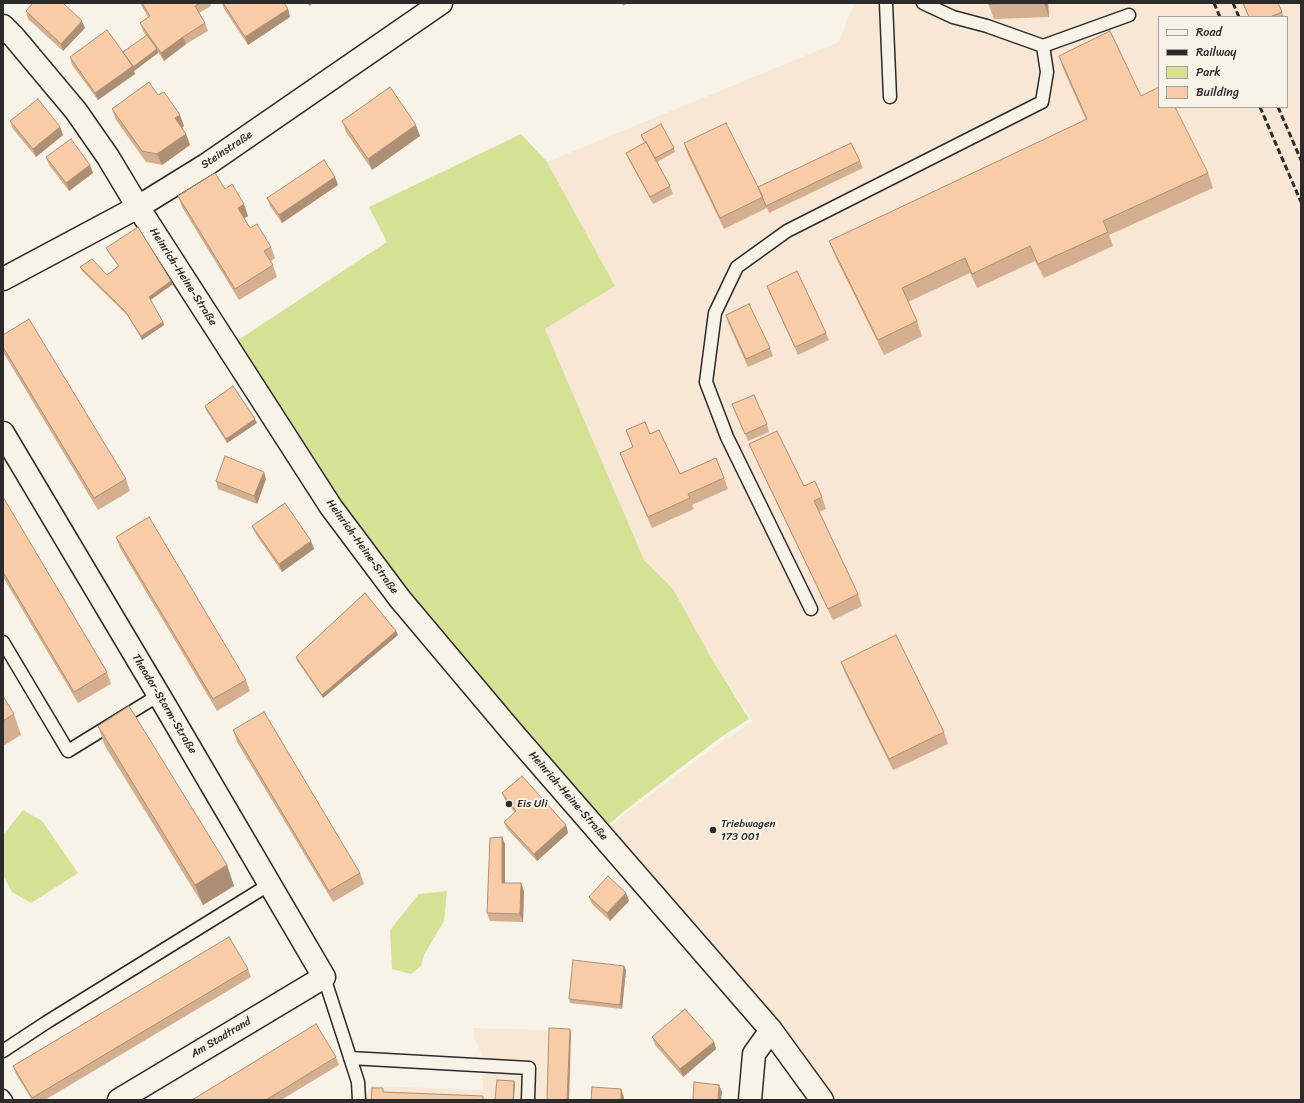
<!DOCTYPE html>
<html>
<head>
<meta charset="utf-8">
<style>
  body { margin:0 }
  #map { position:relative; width:1304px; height:1103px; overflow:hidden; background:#f7f3e8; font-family:Sriracha,sans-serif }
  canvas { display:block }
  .frame { position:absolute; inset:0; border:4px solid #2b2b2b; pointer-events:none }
  .legend { position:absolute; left:1158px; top:16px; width:130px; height:92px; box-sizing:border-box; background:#f7f3e8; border:1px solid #a5a39c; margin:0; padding:5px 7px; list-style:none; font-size:12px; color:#2b2b2b }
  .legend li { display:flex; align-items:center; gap:8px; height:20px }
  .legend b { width:20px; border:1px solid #a5a39c }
</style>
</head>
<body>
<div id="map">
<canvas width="1304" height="1103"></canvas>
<div class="frame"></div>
<ul class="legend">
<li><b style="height:5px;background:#f7f3e8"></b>Road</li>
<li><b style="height:5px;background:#2b2b2b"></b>Railway</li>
<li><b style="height:11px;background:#d5e194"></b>Park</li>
<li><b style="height:11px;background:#f7cca6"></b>Building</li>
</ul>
</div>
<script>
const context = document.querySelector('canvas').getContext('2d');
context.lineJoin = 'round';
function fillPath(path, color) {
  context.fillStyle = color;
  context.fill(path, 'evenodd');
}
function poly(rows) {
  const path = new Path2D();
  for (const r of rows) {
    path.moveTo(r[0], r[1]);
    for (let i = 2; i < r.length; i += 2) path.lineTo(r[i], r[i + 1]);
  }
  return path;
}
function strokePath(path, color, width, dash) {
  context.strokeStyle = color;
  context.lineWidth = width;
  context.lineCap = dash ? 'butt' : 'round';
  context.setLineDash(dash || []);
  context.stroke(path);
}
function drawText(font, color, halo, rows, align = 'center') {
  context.font = font + ' Sriracha,sans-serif';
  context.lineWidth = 4;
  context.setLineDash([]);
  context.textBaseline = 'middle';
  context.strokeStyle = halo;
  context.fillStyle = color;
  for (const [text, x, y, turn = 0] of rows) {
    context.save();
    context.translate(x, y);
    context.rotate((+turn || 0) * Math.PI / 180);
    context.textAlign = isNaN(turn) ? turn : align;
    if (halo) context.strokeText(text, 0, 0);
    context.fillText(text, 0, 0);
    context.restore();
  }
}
const built = poly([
  [854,3,1301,3,1301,1100,824,1100,603,834,625,814,724,740,753,722,709,654,673,589,644,560,545,329,615,286,547,162,839,42],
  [1159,17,1287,17,1287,107,1159,107],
  [474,1028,572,1031,570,1100,360,1100,372,1086,483,1090,482,1055,474,1037]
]);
const green = poly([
  [521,134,547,162,615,286,545,329,644,560,673,589,709,654,749,719,721,737,623,812,600,832,443,649,229,346,387,242,369,207],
  [23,810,42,821,78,873,31,903,12,892,3,875,3,835],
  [447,891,444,921,424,955,421,966,411,974,392,969,390,930,419,894]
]);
const lane = poly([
  [886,3,890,97],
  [1043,46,1129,15],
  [811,609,727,437,706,382,715,313,737,267,787,231,1042,102,1047,72,1043,46,987,26,953,17,923,3],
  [3,642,68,751,159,695],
  [324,977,358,1082,359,1100],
  [3,1051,47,1022,270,884],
  [350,1058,529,1068,528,1100],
  [3,1096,6,1100]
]);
const street = poly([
  [3,26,14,37,76,111,108,157,138,207,331,507,400,599,512,732,771,1030,822,1100],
  [3,279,138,207,206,165,441,3],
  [3,433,163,702,324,977,119,1100],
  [750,1100,754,1054,771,1030]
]);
const rail = poly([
  [1214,3,1220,17],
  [1233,3,1239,17],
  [1260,107,1301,202],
  [1278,107,1301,160]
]);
const wall = poly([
  [140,3,210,3,211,6,199,13,205,23,208,31,186,44,164,61,158,52,158,53,134,71,135,74,98,100,72,65,70,57,123,52,146,36,143,31,140,23,148,17],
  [222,3,284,3,288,9,290,17,248,45,224,9],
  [622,3,629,3,623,6],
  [988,3,1048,3,1049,17,994,19],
  [1242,3,1278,3,1284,17,1249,17],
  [26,11,85,28,63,51,28,19],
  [1059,56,1141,96,1208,173,1213,188,1109,235,1113,246,1044,278,1035,261,977,288,970,273,908,302,917,321,922,336,884,355,835,256,829,241,1086,120,1064,71],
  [158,95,184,126,182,128,186,134,190,145,162,165,146,162,116,120,112,109],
  [10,121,60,127,63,135,36,157,13,129],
  [342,121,420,136,372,170,346,132],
  [641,135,674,148,675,152,657,162,670,186,673,194,653,204,629,160,626,153,645,143],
  [684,143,758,187,860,161,863,168,769,213,767,208,724,229,688,155],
  [46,157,90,165,93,173,69,191,49,165],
  [335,177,338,185,282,223,270,206,267,198],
  [225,189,248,216,244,218,250,228,271,247,275,258,271,261,273,265,277,277,239,300,182,207,178,196],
  [106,248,171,281,173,284,151,300,163,322,164,325,142,340,127,315,82,271,80,267,107,275,118,266,108,252],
  [767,286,826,333,829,340,798,355,770,294],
  [726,315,770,348,773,356,748,367,728,323],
  [3,335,126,479,130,491,98,510,3,352],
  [732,404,767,424,769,432,748,441],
  [205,406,257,423,227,443,206,410],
  [626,430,650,434,680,474,724,478,728,489,692,505,694,509,652,528,624,464,620,453,633,447],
  [749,444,804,486,822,497,826,509,819,512,858,594,862,606,833,620,754,455],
  [266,479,257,504,218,489,216,481],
  [3,497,107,672,111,684,78,703,3,577],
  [252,526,311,541,314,549,282,572,255,533],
  [116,537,246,680,250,691,217,711,120,548],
  [396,631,398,635,323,698,297,661,296,657],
  [841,662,944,732,948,744,893,770,845,673],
  [3,696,14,714,21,735,3,746],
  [98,726,227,865,234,886,203,905,105,746],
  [233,730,360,873,364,884,333,902,237,742],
  [502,793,566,825,568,833,537,861,507,829,504,822,515,813,505,800],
  [502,837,505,844,505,883,524,891,523,922,490,921,487,913],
  [626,893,629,901,610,921,592,904,589,897],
  [624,966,626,970,622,1009,570,1003,569,999],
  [248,969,251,977,45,1100,32,1100,16,1074,13,1066],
  [652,1037,714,1042,716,1049,683,1077,655,1045],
  [336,1057,339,1065,281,1100,192,1100]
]);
const shadedWall = poly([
  [308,3,313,3,309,6],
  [1044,3,1048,3,1049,17],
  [288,9,290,17,248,45,245,37],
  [82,21,85,28,63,51,61,44],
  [183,37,186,44,164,61,161,53],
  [157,49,158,53,134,71,135,74,98,100,95,93],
  [180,115,184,126,179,130,175,118],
  [416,125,420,136,372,170,368,159],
  [60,127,63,135,36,157,33,149],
  [186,134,190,145,162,165,157,154],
  [90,165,93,173,69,191,66,183],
  [335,177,338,185,282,223,279,215],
  [244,204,248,216,242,220,238,208],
  [171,281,173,284,150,300,149,297],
  [163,322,164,325,142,340,141,336],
  [255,419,257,423,227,443,226,439],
  [264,472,266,479,257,504,254,496],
  [311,541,314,549,282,572,279,564],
  [396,631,398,635,323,698,322,695],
  [566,825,568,833,537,861,534,854],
  [502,837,505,844,505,890,502,883],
  [227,865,234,886,203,905,195,885],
  [521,883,524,891,523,922,520,914],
  [626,893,629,901,610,921,607,913],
  [624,966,626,970,622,1009,620,1005],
  [570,1029,571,1033,569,1100,567,1100],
  [714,1042,716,1049,683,1077,680,1069],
  [514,1081,515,1085,514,1100,513,1100],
  [719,1085,722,1092,721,1100,718,1100],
  [621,1089,624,1097,624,1100,621,1100]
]);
const building = poly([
  [33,3,63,3,82,21,61,44,26,11,33,3],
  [142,3,200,3,195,6,205,23,183,37,161,53,140,23,150,16,142,3],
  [223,3,284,3,288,9,245,37,223,3],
  [988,3,1017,3,989,4,988,3],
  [1243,3,1278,3,1282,12,1270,17,1249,17,1243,3],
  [107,30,133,66,95,93,70,57,107,30],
  [1110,31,1141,96,1159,87,1159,107,1175,107,1208,173,1103,221,1108,232,1038,264,1030,246,972,274,965,258,902,288,917,321,878,340,829,241,1087,119,1059,56,1110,31],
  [147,35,157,49,133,67,123,52,147,35],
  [149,82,158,95,164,92,180,115,175,118,186,134,157,154,142,151,112,109,149,82],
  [390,87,416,125,368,159,342,121,390,87],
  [38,99,60,127,33,149,10,121,38,99],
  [726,123,763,197,720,218,684,143,726,123],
  [661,124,674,148,655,158,646,142,645,142,641,135,661,124],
  [71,139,90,165,66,183,46,157,71,139],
  [646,142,670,186,650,197,626,153,646,142],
  [851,143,860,161,766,206,758,187,851,143],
  [324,160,335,177,279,215,267,198,324,160],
  [215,173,225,189,232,184,244,204,238,208,250,228,257,224,271,247,264,251,273,265,235,289,178,196,215,173],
  [138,227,171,281,149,297,163,322,141,336,125,311,80,267,92,259,107,275,119,266,106,248,138,227],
  [797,271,826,333,795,347,767,286,797,271],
  [749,304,770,348,746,359,726,315,749,304],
  [29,319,126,479,94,498,3,347,3,335,29,319],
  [233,386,255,419,226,439,205,406,233,386],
  [754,395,767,424,745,434,732,404,754,395],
  [645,422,650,434,659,430,680,474,716,458,724,478,688,494,690,498,648,517,620,453,633,447,626,430,645,422],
  [777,431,804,486,815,481,822,497,814,501,858,594,828,609,749,444,777,431],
  [225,456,264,472,254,496,216,481,225,456],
  [3,497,107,672,74,692,3,572,3,497],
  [285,503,311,541,279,564,252,526,285,503],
  [149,517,246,680,213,699,116,537,149,517],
  [365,593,396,631,322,695,296,657,365,593],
  [896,635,944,732,889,759,841,662,896,635],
  [3,696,14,714,3,721,3,696],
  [129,706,227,865,195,885,98,726,129,706],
  [264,712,360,873,329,891,233,730,264,712],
  [522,776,566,825,534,854,504,822,516,811,502,793,522,776],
  [502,837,502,883,521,883,520,914,487,913,490,838,502,837],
  [608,876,626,893,607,913,589,897,608,876],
  [229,937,248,969,32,1098,13,1066,229,937],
  [573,960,624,966,620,1005,569,999,573,960],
  [685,1009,714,1042,680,1069,652,1037,685,1009],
  [316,1024,336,1057,266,1100,192,1100,316,1024],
  [549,1028,570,1029,567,1100,547,1100,549,1028],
  [497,1080,514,1081,513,1100,495,1100,497,1080],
  [694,1082,719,1085,718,1100,693,1100,694,1082],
  [592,1087,621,1089,621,1100,591,1100,592,1087],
  [372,1088,383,1088,383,1092,483,1096,483,1100,371,1100,372,1088]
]);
const markers = [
  [509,804,4,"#2b2b2b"],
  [713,830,4,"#2b2b2b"]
];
const streetNames = [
  ["Steinstraße",227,150,-34],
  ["Heinrich-Heine-Straße",183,277,57],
  ["Heinrich-Heine-Straße",362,547,54],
  ["Theodor-Storm-Straße",164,704,59],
  ["Heinrich-Heine-Straße",568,796,49],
  ["Am Stadtrand",221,1038,-31]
];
const poiNames = [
  ["Eis Uli",517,804],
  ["Triebwagen",721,824],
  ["173 001",721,837]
];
fillPath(built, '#f7e7d4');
fillPath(green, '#d5e194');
strokePath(lane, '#2b2b2b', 15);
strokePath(street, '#2b2b2b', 25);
strokePath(lane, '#f7f3e8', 12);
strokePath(street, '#f7f3e8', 22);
strokePath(rail, '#2b2b2b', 3, [6, 3]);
fillPath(wall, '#d4af8f');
fillPath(shadedWall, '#ad8f74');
fillPath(building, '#f7cca6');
strokePath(building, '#ad8f74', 1);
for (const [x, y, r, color] of markers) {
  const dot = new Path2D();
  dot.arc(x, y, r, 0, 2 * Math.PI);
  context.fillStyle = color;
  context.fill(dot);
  strokePath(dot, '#f7f3e8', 1.5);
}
drawText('11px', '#2b2b2b', '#f7f3e8', streetNames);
drawText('11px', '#2b2b2b', '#f7f3e8', poiNames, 'left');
</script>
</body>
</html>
